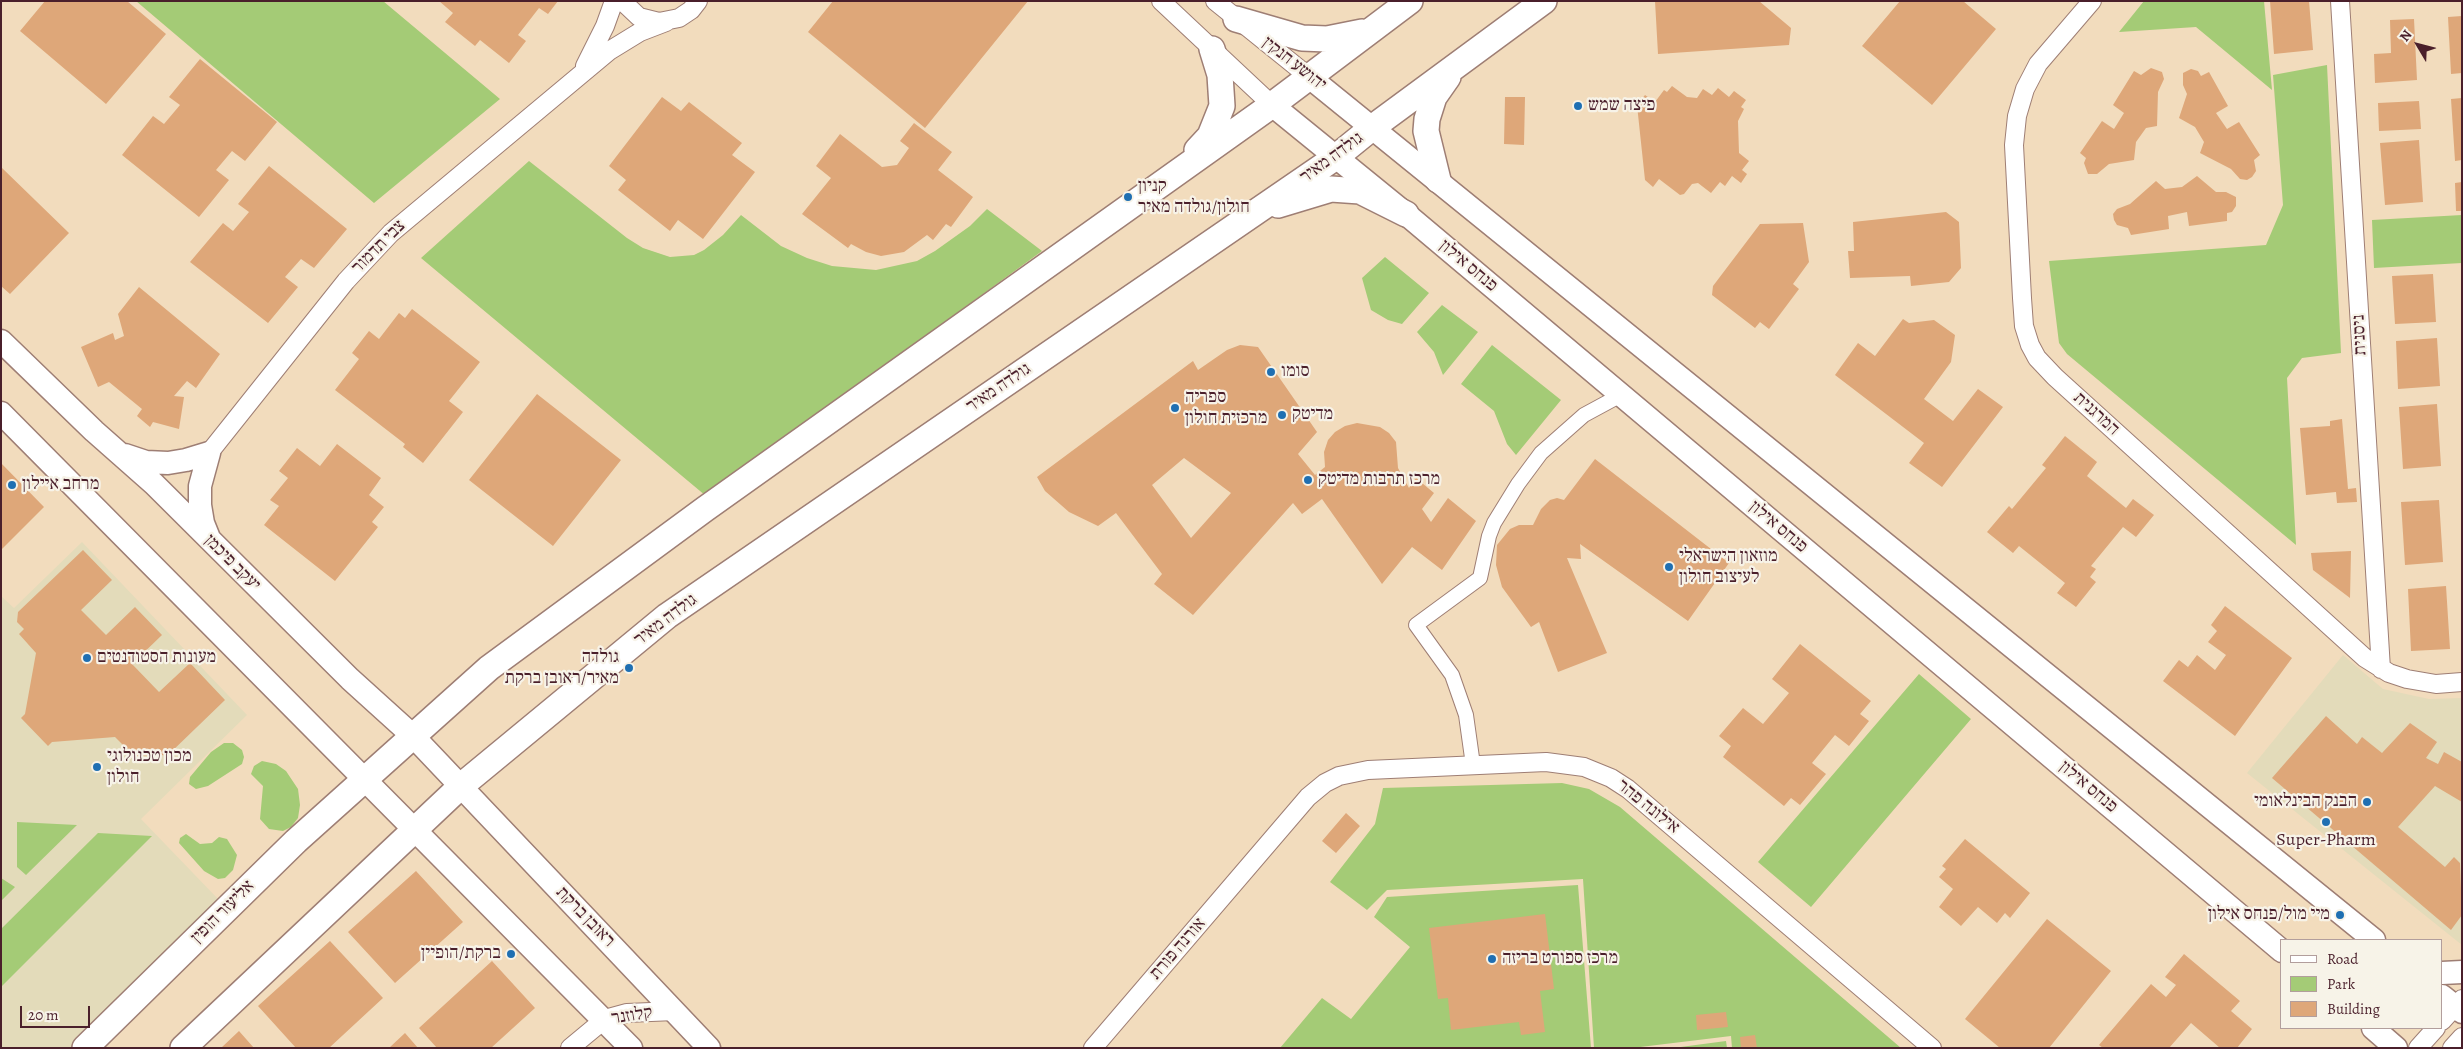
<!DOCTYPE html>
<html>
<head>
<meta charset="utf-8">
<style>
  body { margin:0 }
  #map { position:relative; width:2463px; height:1049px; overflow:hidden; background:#f2dcbd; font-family:Alegreya,serif }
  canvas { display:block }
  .frame { position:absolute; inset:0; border:2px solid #4a1f2b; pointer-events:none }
  .legend { position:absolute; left:2280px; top:939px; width:162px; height:90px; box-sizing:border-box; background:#f7f3e8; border:1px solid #b29e9c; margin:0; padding:6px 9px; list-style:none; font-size:15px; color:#4a1f2b }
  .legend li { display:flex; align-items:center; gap:10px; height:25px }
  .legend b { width:25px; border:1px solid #b29e9c }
  .north { position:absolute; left:2393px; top:20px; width:50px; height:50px; -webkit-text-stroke:4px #f7f3e8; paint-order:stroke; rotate:307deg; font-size:14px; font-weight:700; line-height:20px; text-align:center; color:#4a1f2b }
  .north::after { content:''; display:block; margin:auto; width:18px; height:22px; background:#4a1f2b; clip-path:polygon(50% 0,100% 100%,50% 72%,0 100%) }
  .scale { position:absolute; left:20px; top:1006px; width:70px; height:22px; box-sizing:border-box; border:2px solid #4a1f2b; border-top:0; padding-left:6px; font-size:15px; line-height:18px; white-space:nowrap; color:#4a1f2b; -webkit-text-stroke:4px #f7f3e8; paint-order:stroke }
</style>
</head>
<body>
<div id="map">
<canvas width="2463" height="1049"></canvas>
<div class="frame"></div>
<ul class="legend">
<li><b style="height:6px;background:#fff"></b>Road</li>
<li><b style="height:14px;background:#a4cb76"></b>Park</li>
<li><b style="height:14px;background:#dea779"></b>Building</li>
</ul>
<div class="north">N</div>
<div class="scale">20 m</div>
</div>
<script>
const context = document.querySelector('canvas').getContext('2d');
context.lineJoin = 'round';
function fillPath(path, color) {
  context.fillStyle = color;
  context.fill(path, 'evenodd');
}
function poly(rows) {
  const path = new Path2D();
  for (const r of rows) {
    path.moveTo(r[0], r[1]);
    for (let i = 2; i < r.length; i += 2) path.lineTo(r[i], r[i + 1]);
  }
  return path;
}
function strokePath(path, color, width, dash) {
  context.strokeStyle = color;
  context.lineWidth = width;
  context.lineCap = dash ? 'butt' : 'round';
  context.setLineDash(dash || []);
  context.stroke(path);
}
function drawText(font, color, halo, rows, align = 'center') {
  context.font = font + ' Alegreya,"Frank Ruhl Libre",serif';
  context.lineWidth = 4.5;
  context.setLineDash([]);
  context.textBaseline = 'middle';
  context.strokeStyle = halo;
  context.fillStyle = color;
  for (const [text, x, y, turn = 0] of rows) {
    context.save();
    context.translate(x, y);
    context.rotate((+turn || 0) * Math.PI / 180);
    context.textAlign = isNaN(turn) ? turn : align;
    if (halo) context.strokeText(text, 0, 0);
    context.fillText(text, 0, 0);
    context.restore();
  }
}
const built = poly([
  [82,542,247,715,141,819,219,900,74,1048,1,1048,1,596,14,608],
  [2343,655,2383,689,2429,699,2462,698,2462,945,2247,773]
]);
const green = poly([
  [136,1,383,1,500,99,374,203],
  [2144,1,2264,1,2272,90,2196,27,2119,32],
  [2327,65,2341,353,2302,358,2287,378,2296,545,2067,354,2059,343,2049,261,2266,245,2283,205,2273,75],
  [529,161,627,238,643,248,670,257,694,255,704,250,723,235,741,215,781,246,807,258,832,266,876,270,917,261,935,251,970,226,987,209,1042,251,706,496,421,258],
  [2462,215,2462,263,2374,268,2372,220],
  [1385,257,1429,293,1402,324,1388,320,1371,310,1362,278],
  [1442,305,1478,332,1443,375,1434,352,1417,332],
  [1492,345,1561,400,1516,455,1507,444,1494,411,1461,384],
  [1919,674,1971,719,1811,907,1758,862],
  [224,743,233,743,242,750,244,757,242,764,208,786,196,789,189,784,190,777,211,752],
  [262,761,276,764,286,771,298,789,300,805,298,818,291,827,283,831,269,829,260,819,263,786,251,774,254,766],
  [1562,783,1589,789,1620,807,1901,1048,1732,1048,1731,1036,1632,1048,1594,1048,1583,879,1387,890,1367,910,1330,882,1375,824,1383,788],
  [17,822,77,825,26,875,17,867],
  [98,833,152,836,1,987,1,929],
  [186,834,200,844,212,843,219,837,227,839,237,855,233,870,225,878,218,879,204,871,179,843,180,838],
  [1,878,15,887,1,901],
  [1578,885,1591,1048,1280,1048,1322,998,1351,1019,1410,947,1374,917,1387,897],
  [1726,1041,1727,1048,1673,1048]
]);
const building = poly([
  [45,1,127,1,166,34,106,104,20,31],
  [439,1,558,1,548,14,539,8,518,35,526,41,509,63,480,40,475,46,445,22,453,13],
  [833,1,1028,1,925,128,808,32],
  [1655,1,1759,1,1791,28,1789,45,1658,54],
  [1900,1,1963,1,1996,29,1932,105,1862,46],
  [2270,1,2309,1,2313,50,2274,54],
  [2462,16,2462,73,2451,74,2448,17],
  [2414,19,2417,80,2375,83,2374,54,2391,53,2390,20],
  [200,59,277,122,245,161,232,151,216,170,229,180,199,217,122,155,153,116,164,124,180,105,169,97],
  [2151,68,2162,72,2164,79,2158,92,2157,126,2146,128,2136,142,2134,160,2109,164,2097,174,2088,174,2084,163,2086,158,2080,153,2102,121,2114,129,2124,113,2113,105,2134,71,2141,75],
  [2191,69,2198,71,2201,76,2209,72,2228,106,2216,113,2227,129,2239,122,2260,155,2254,160,2256,171,2252,177,2247,180,2240,179,2231,169,2200,153,2204,142,2195,127,2179,118,2187,94,2183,85,2183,73],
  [1672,86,1687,97,1697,98,1703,89,1712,95,1718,88,1729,97,1734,91,1746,100,1741,107,1744,109,1738,121,1739,153,1749,161,1742,170,1747,174,1741,183,1732,176,1725,186,1720,182,1711,193,1698,183,1692,184,1684,194,1680,195,1659,179,1653,187,1645,180,1637,105,1645,95,1655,102,1664,90,1667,92],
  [662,97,681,111,689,102,742,143,732,155,755,172,703,239,678,220,670,231,618,190,626,180,609,166],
  [1505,97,1525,97,1524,145,1504,144],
  [2462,98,2462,160,2455,161,2451,99],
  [2419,101,2421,129,2379,131,2378,103],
  [914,123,952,152,938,170,973,197,951,227,946,224,933,240,927,235,904,252,881,256,866,252,851,244,848,248,802,214,831,178,816,166,840,134,882,167,897,165,909,148,900,141],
  [2419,140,2423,202,2385,205,2380,143],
  [269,166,347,229,314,268,301,259,285,277,298,287,268,323,190,262,223,223,233,231,249,212,238,204],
  [1,167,69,233,10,294,1,286],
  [2197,176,2216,192,2226,192,2236,197,2236,206,2232,212,2227,213,2227,221,2189,226,2187,212,2168,216,2169,229,2131,235,2128,228,2117,225,2114,220,2113,214,2117,209,2130,204,2156,181,2165,189,2182,187],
  [2462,182,2462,211,2456,211,2455,183],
  [1946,212,1959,222,1961,268,1949,282,1911,286,1910,276,1850,278,1848,251,1854,251,1853,222],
  [1803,223,1809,262,1793,284,1799,289,1769,329,1760,322,1755,328,1712,295,1713,286,1760,224],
  [2433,274,2436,322,2395,324,2392,276],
  [139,287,220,354,196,388,187,381,174,396,184,397,179,429,153,422,150,427,137,416,142,409,109,382,98,387,81,347,113,333,115,340,124,336,118,314],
  [412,309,480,362,449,401,463,412,423,463,403,447,405,444,335,390,359,359,352,353,369,331,379,339,399,313,405,318],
  [1903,319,1909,323,1934,320,1955,335,1951,362,1924,399,1953,421,1978,389,2003,407,1942,487,1909,463,1924,443,1835,375,1858,343,1875,356],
  [2437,338,2440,386,2398,389,2396,341],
  [1240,345,1258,347,1317,432,1298,454,1315,475,1325,467,1324,452,1328,440,1335,432,1345,426,1357,423,1380,427,1389,433,1396,442,1398,468,1409,488,1416,478,1434,493,1422,509,1431,522,1448,498,1476,521,1442,570,1412,547,1382,584,1322,499,1302,514,1293,503,1193,615,1154,584,1162,574,1116,513,1098,526,1069,512,1045,491,1037,477,1193,361,1198,370,1227,350],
  [1184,458,1231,493,1191,538,1152,485],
  [537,394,621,460,553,546,469,480],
  [2437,404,2441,466,2403,469,2399,407],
  [2342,419,2348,489,2356,488,2357,502,2337,503,2336,492,2306,495,2300,428,2330,426,2330,421],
  [2065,436,2097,462,2087,476,2126,508,2133,499,2154,515,2136,537,2123,527,2091,566,2096,569,2090,577,2096,582,2076,607,2057,593,2065,583,2019,546,2013,553,1987,532,2009,506,2012,509,2046,468,2042,465],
  [337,444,381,478,369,495,384,507,372,522,378,527,335,581,264,525,279,506,270,500,288,478,279,471,297,448,320,466],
  [1595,459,1729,563,1688,621,1580,544,1581,559,1567,558,1607,653,1558,672,1539,622,1531,627,1502,587,1496,565,1497,545,1510,529,1519,525,1533,525,1541,509,1550,500,1557,498,1564,500],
  [1,463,44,507,1,550],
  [2439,500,2443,562,2405,565,2401,502],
  [83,550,112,580,81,610,106,635,135,607,162,635,132,664,159,692,190,663,225,700,168,755,134,756,115,737,52,742,48,746,21,718,25,714,36,653,19,634,24,629,17,622,18,612],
  [2351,551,2350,598,2313,570,2311,553],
  [2446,586,2450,649,2411,651,2408,589],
  [2225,606,2292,658,2235,736,2163,681,2179,660,2188,667,2197,655,2215,670,2226,655,2208,642,2217,631,2211,625],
  [1800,644,1871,701,1860,714,1869,721,1849,746,1835,735,1812,763,1826,774,1800,805,1791,798,1784,806,1723,757,1731,746,1719,736,1743,708,1763,724,1789,693,1772,679],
  [2326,716,2357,744,2362,737,2382,753,2410,723,2437,742,2426,758,2438,764,2444,752,2462,762,2462,802,2435,786,2398,827,2445,867,2454,857,2460,863,2462,915,2451,930,2272,778],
  [1346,813,1360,826,1336,853,1322,841],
  [1965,839,2030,893,2010,918,2005,913,1997,923,1978,907,1961,926,1939,907,1953,889,1939,877,1946,869,1942,866],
  [416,871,463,922,395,983,348,932],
  [1545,914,1554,989,1540,991,1545,1032,1521,1035,1519,1022,1451,1030,1448,998,1438,999,1429,928],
  [2047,919,2111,971,2049,1048,2000,1048,1965,1019],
  [330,941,383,998,329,1048,296,1048,258,1006],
  [2184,954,2240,1001,2231,1011,2252,1029,2237,1048,2220,1048,2191,1023,2169,1048,2103,1048,2099,1045,2151,984,2166,997,2176,985,2165,977],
  [492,961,535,1008,491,1048,437,1048,419,1028],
  [1726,1012,1728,1027,1697,1030,1696,1015],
  [239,1031,254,1048,221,1048],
  [405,1033,418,1048,389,1048],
  [1755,1035,1757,1048,1741,1048,1740,1037]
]);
const pedestrian = poly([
  [1473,765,1466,715,1452,675,1416,625,1480,578,1489,536,1494,523,1518,484,1541,453,1584,415,1621,395]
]);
const minor = poly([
  [622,1,639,17,659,22,679,18,691,10,698,1],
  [1161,1,1272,105],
  [1215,1,1308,76],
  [2092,1,2038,64,2025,89,2017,116,2014,145,2022,298,2024,326,2030,345,2037,358,2055,377,2365,658,2389,673,2407,679,2436,684,2462,682],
  [2340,1,2381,669],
  [585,66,605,26,614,1],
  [209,453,346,281,391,233,609,51,640,32,666,22],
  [2442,1021,2462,999],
  [570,1048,605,1019,627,1013,675,1011],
  [1093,1048,1308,797,1325,783,1339,776,1368,770,1546,762,1584,767,1611,778,1628,789,1932,1048],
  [2418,1048,2436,1028],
  [2452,1048,2462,1037]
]);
const tertiary = poly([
  [1308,76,2374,940],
  [1272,105,1406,214,2282,951],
  [1,341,94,431,154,484,350,679,413,736,709,1048],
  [1,413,631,1048],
  [125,455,146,462,168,463,186,460,209,453],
  [209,538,203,523,200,505,200,486,209,453],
  [2442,973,2462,972],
  [2442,996,2462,1012],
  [2373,1028,2396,1048]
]);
const secondary = poly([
  [1236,19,1302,38,1327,39,1362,32],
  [1197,150,1210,136,1222,106,1220,75,1212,49],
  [1438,180,1426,131,1427,119,1434,97,1448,77],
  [1278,205,1331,189,1360,191,1406,214],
  [85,1048,296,841,489,668,705,509,1272,105,1410,1],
  [183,1048,461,786,667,616,1336,157,1373,127,1544,1]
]);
const markers = [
  [1578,106,5,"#1f6fb2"],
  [1128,197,5,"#1f6fb2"],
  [1271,372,5,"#1f6fb2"],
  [1175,408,5,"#1f6fb2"],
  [1282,415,5,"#1f6fb2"],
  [1308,480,5,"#1f6fb2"],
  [12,485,5,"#1f6fb2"],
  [1669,567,5,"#1f6fb2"],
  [87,658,5,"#1f6fb2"],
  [629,668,5,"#1f6fb2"],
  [97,767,5,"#1f6fb2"],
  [2367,802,5,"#1f6fb2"],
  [2326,822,5,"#1f6fb2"],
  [2340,915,5,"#1f6fb2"],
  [511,954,5,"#1f6fb2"],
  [1492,959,5,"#1f6fb2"]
];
const streetNames = [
  ["יהושע חנקין",1294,64,38],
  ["גולדה מאיר",1332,158,-36],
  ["צבי תדמור",379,247,-45],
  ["פנחס אילון",1468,266,40],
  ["ניסנית",2360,335,-93],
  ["גולדה מאיר",999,388,-34],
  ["המרגנית",2096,414,42],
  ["פנחס אילון",1778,527,40],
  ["יעקב פיכמן",232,563,45],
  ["גולדה מאיר",666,620,-37],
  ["פנחס אילון",2088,787,40],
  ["אילונה פהר",1648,807,39],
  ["אליעזר הופין",223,912,-45],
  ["ראובן ברקת",585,917,46],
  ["אורנה פורת",1178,949,-49],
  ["קלוזנר",632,1016,-9]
];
const poiNames = [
  ["פיצה שמש",1588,106],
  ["קניון",1138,187],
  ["חולון/גולדה מאיר",1138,208],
  ["סומו",1281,372],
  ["ספריה",1185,398],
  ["מרכזית חולון",1185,419],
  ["מדיטק",1292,415],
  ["מרכז תרבות מדיטק",1318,480],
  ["מרחב איילון",22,485],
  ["מוזאון הישראלי",1679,557],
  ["לעיצוב חולון",1679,578],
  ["מעונות הסטודנטים",97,658],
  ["גולדה",619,658,"right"],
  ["מאיר/ראובן ברקת",619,679,"right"],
  ["מכון טכנולוגי",107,757],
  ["חולון",107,778],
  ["הבנק הבינלאומי",2357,802,"right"],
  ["Super-Pharm",2326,841,"center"],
  ["מיי מול/פנחס אילון",2330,915,"right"],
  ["ברקת/הופיין",501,954,"right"],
  ["מרכז ספורט בריזה",1502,959]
];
fillPath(built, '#e3dbba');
fillPath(green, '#a4cb76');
fillPath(building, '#dea779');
strokePath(pedestrian, '#9e7e74', 16);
strokePath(minor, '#9e7e74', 20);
strokePath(tertiary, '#9e7e74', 25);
strokePath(secondary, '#9e7e74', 28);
strokePath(pedestrian, '#fff', 14);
strokePath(minor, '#fff', 18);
strokePath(tertiary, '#fff', 22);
strokePath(secondary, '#fff', 25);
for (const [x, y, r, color] of markers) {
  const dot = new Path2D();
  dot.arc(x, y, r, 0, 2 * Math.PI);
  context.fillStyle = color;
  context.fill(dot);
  strokePath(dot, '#f7f3e8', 2);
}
drawText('18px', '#4a1f2b', '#f7f3e8', streetNames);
drawText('18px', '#4a1f2b', '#f7f3e8', poiNames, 'left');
</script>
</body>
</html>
